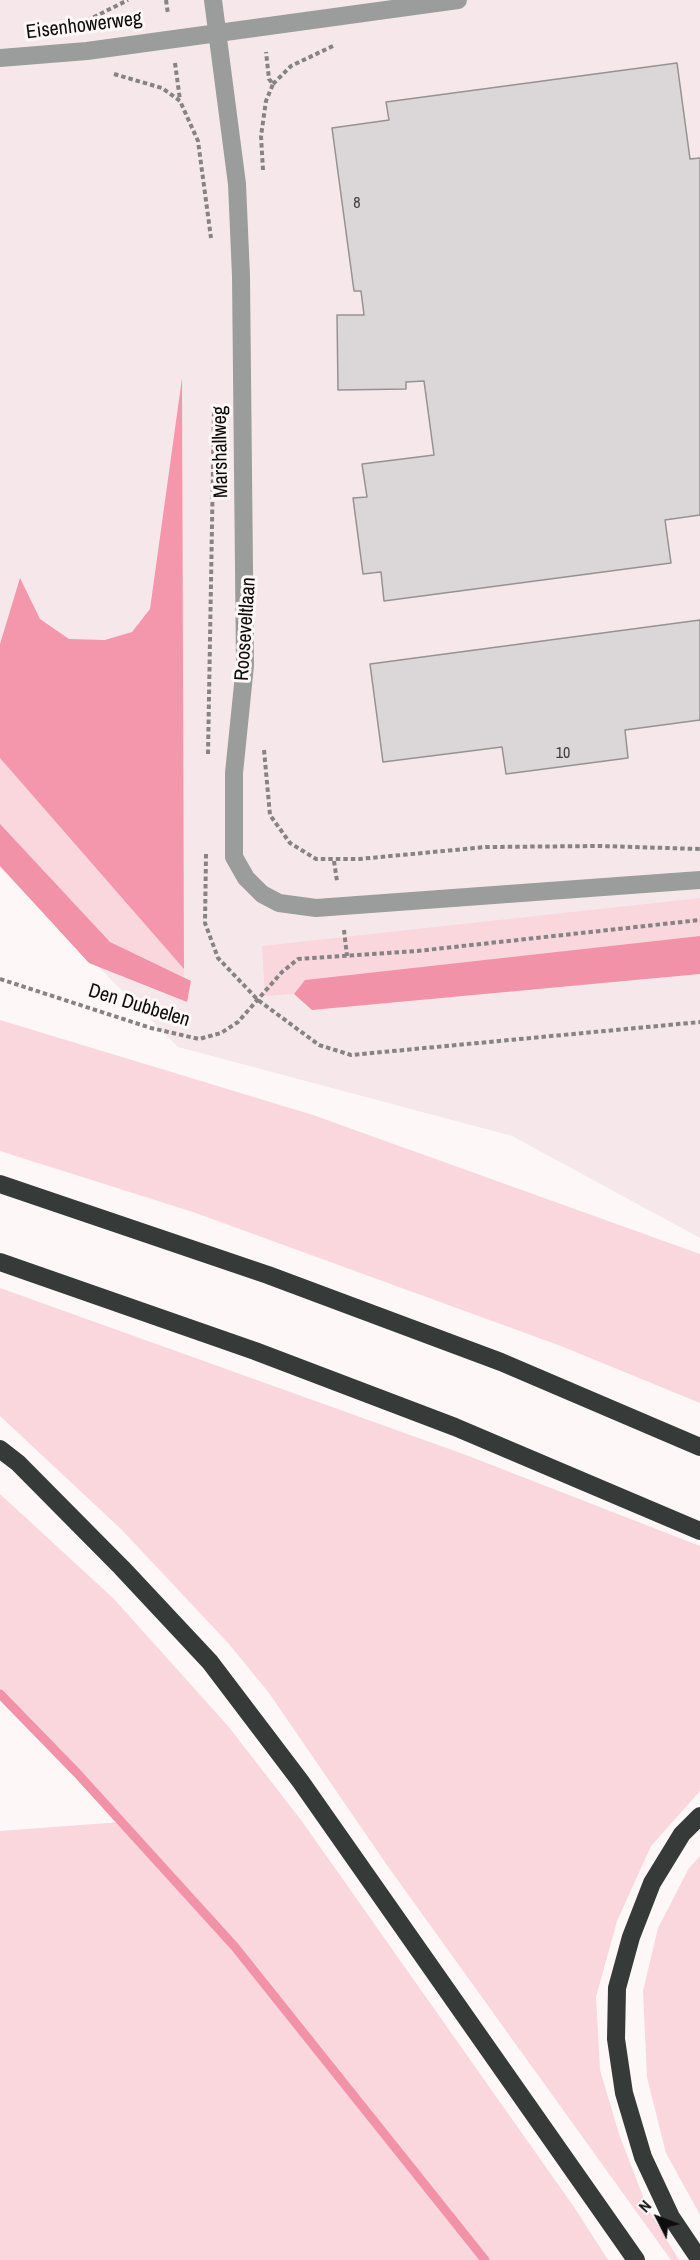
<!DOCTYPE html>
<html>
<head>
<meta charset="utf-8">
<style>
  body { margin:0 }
  #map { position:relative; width:700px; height:2260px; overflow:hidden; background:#fdf7f8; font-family:"Archivo Narrow",sans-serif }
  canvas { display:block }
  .north { position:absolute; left:628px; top:2188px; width:60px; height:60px; -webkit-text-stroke:4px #fdf7f8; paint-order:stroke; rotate:312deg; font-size:16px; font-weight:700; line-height:24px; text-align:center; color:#0e0c0d }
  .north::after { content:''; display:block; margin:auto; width:21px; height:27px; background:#0e0c0d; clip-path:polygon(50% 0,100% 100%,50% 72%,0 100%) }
</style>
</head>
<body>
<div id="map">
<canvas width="700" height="2260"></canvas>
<div class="north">N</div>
</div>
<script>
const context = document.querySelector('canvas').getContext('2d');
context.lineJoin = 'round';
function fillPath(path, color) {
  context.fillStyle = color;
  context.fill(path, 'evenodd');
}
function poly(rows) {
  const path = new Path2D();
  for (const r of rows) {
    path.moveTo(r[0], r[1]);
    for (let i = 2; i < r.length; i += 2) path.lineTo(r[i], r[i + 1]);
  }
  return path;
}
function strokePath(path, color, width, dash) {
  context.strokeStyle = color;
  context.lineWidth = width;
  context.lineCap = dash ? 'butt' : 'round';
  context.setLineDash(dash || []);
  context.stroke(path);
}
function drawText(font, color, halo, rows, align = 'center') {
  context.font = font + ' "Archivo Narrow",sans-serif';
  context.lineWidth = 6;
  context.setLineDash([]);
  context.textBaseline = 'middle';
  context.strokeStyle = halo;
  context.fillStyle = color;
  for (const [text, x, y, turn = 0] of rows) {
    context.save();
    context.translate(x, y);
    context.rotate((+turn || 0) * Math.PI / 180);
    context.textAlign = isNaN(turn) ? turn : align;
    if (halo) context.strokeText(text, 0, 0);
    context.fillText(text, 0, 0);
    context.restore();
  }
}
const built = poly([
  [0,0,700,0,700,1238,512,1136,178,1047,0,868]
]);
const green = poly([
  [0,758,184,969,184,991,151,985,0,849],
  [700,898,700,936,305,980,294,994,265,996,262,946],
  [0,1020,313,1115,700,1254,700,1403,561,1346,193,1212,0,1151],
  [0,1288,466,1455,700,1546,700,1791,651,1846,617,1921,596,1997,600,2070,619,2134,647,2207,679,2260,671,2260,389,1868,269,1693,229,1644,121,1529,0,1416],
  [0,1494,114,1599,228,1726,301,1820,574,2207,608,2260,0,2260,0,1831,121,1822,0,1693],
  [700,1856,700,2215,666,2153,647,2077,643,1991,658,1928,689,1868]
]);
const forest = poly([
  [182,378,184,969,0,758,0,644,20,578,40,619,69,639,105,640,132,632,150,609]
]);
const water = poly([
  [0,824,110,942,191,981,187,1002,89,963,0,866],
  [700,936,700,974,312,1010,294,994,305,980]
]);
const stream = poly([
  [0,1694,77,1773,235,1947,485,2260]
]);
const building = poly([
  [677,63,690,159,700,158,700,515,665,520,671,563,384,601,381,572,363,574,353,498,367,497,362,464,434,455,424,381,406,382,406,389,338,390,337,315,364,315,361,291,354,291,332,128,389,120,386,102,677,63],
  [700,620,700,720,625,730,628,758,506,774,502,747,383,762,370,664,700,620]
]);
const path = poly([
  [166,0,168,14],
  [80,24,128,0],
  [175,63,180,100],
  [114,74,162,88,180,101,198,141,211,238],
  [273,84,291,66,335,45],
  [263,170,261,136,266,101,273,84,269,79,266,52],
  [264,750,270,815,290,843,316,859,359,859,486,847,601,846,700,849],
  [208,754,214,410],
  [206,854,205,923,218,958,258,1000,319,1045,351,1055,700,1022],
  [334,861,337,881],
  [344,930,347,956],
  [0,979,151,1028,199,1039,221,1033,238,1022,282,972,298,959,417,951,700,920]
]);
const minor = poly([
  [213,0,237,184,241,276,245,665,234,773,234,857,246,878,262,894,279,903,316,908,700,880],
  [0,58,87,51,458,0]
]);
const highway = poly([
  [0,1184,268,1275,501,1362,700,1447],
  [0,1262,255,1351,455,1427,700,1531],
  [0,1449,18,1463,122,1568,210,1662,301,1782,636,2260],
  [700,1816,682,1834,652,1883,631,1937,617,1988,616,2039,624,2093,643,2157,671,2217,700,2260]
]);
const numberNames = [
  ["8",357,204],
  ["10",563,754]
];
const streetNames = [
  ["Eisenhowerweg",84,26,-7],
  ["Marshallweg",221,452,-91],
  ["Rooseveltlaan",246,629,-86],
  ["Den Dubbelen",139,1006,17]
];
fillPath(built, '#f6e8ea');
fillPath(green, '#fad6dd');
fillPath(forest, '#f496ac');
fillPath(water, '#f192a9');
strokePath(stream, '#f192a9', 9);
fillPath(building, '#dbd6d7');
strokePath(building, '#969192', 1.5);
strokePath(path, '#878384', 4, [4.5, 3]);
strokePath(minor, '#9b9d9c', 18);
strokePath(highway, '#363a39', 18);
drawText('16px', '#413e40', null, numberNames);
drawText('20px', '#0e0c0d', '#fdf7f8', streetNames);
</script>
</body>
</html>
